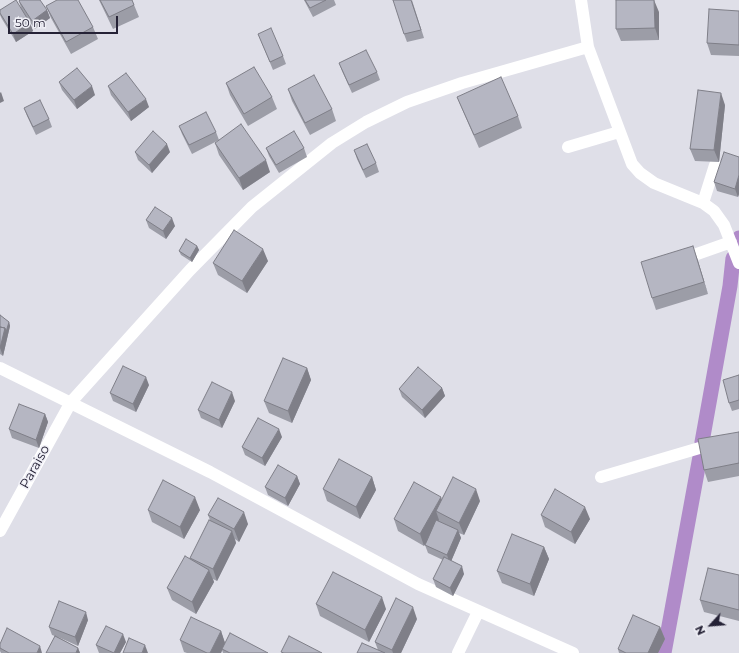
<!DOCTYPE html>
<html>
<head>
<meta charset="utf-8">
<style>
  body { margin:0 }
  #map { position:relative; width:739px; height:653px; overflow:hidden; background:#dfdfe8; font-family:Montserrat,sans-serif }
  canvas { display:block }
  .north { position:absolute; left:691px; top:605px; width:40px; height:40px; -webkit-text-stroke:3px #efeff6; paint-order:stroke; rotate:244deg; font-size:11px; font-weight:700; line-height:16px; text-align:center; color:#252236 }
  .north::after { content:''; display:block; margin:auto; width:14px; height:18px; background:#252236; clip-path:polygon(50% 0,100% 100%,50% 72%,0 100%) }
  .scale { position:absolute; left:8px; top:16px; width:110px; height:18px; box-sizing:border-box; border:2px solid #252236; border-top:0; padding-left:5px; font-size:12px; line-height:14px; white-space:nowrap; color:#252236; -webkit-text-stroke:3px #efeff6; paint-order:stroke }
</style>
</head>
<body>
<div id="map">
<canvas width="739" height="653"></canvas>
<div class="north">N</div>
<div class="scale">50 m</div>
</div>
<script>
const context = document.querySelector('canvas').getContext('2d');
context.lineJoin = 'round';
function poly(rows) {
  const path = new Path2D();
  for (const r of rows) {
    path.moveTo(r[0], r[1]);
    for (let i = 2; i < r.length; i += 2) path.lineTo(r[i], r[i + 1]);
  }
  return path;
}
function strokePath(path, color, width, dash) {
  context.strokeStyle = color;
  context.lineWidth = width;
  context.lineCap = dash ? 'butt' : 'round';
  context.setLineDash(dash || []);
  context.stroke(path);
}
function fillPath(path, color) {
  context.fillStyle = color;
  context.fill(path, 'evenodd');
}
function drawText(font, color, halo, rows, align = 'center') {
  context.font = font + ' Montserrat,sans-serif';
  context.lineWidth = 3;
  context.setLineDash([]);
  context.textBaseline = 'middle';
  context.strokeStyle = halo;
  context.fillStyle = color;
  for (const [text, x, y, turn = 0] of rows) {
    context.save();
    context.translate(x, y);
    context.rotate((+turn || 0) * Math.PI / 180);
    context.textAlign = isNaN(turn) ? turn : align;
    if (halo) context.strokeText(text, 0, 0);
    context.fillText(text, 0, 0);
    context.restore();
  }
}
const canal = poly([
  [738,241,739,238],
  [702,442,730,286,733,258],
  [664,653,701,451]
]);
const minor = poly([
  [581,0,588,47,632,164,640,173,654,183,703,203,714,211,724,225,739,263],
  [568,147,619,132],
  [703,203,715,165],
  [697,254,731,242],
  [0,368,210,472,418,584,573,653],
  [601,477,713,444,739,438],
  [0,531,71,402,190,270,252,207,332,143,366,122,407,102,462,83,588,47],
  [458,653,478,612]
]);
const wall = poly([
  [99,0,132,0,139,17,113,29],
  [304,0,334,0,336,5,313,17],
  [412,0,424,38,407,42,404,34],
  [19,1,47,10,50,18,35,29,29,21,33,31,16,42,2,19,0,15,0,10,21,8],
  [46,6,93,27,98,39,71,54,51,18],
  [739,11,739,56,711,55,707,43],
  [659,12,659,40,621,41,616,29],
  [258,34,283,56,286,64,273,70],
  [339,63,377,72,380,80,352,93,342,71],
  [59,82,95,95,77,109,62,90],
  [226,83,272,97,277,109,248,126,230,95],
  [108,86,149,107,131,121,111,95],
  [288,89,332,109,336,121,310,135,292,101],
  [457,97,518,116,522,128,479,148,462,109],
  [725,105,719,162,695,161,690,149],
  [24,108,49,119,52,127,36,135,27,116],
  [179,126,216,132,219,140,192,154,182,134],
  [215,143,270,172,243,190,219,155],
  [266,148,304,148,307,157,279,173,269,156],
  [354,150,376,163,379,172,366,178,357,159],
  [135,152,170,152,152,173,138,160],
  [739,157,739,194,738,197,717,191,714,182],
  [146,220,175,226,166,239,149,228],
  [197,246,199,250,192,262,181,255,179,251],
  [697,258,708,294,656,310,652,298],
  [268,261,247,293,218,275,213,263],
  [0,315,9,322,10,326,3,356,0,354],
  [307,368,311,380,292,423,269,413,264,401],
  [739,375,739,409,732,411,729,403],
  [149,385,136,412,113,401,110,393],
  [442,388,445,396,425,418,402,397,399,389],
  [235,401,222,428,201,418,198,410],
  [45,414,48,422,39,448,12,438,9,429],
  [739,432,739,476,708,482,704,470],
  [282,437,265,466,245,455,242,447],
  [297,476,300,484,288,506,268,495,265,487],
  [372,477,376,490,360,519,327,501,323,489],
  [480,501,464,535,459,533,461,538,451,561,464,574,453,596,436,587,433,579,443,560,428,553,425,545,425,544,424,546,398,531,394,519],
  [148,510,200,510,184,539,152,522],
  [208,515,248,524,239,542,235,539,236,543,217,581,213,579,214,582,196,614,172,600,167,588,190,559,190,558,210,520],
  [541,515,590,519,575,544,545,527],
  [544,547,549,559,534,596,502,583,497,571],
  [739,575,739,621,704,612,700,600],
  [316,604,386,609,369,642,320,616],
  [417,619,401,653,357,653,378,650,375,642],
  [88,620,78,646,58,637,78,648,80,653,46,653,55,636,52,635,49,627],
  [660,627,665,639,658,653,619,653,618,649],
  [221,631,225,643,268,653,223,653,222,650,221,653,187,653,184,652,180,640],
  [126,642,120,653,99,653,96,645],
  [0,644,42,653,1,653,0,651]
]);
const shadedWall = poly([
  [654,0,659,12,659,40,655,28],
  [47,10,50,18,35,29,32,21],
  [30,23,33,31,16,42,13,34],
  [92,86,95,95,77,109,74,100],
  [1,92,4,101,0,103,0,93],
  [721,93,725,105,719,162,714,150],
  [146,99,149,107,131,121,128,112],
  [167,144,170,152,152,173,149,165],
  [266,160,270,172,243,190,239,178],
  [739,175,739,194,738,197,735,189],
  [172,218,175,226,166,239,163,231],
  [197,246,199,250,192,262,190,258],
  [693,246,697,258,708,294,704,282],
  [263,249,268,261,247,293,242,281],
  [9,322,10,326,3,356,0,348,5,328],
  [307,368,311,380,292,423,288,411],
  [146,377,149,385,136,412,133,404],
  [442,388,445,396,425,418,422,410],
  [232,392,235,401,222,428,219,420],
  [45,414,48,422,39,448,36,440],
  [279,429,282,437,265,466,262,458],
  [297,476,300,484,288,506,285,498],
  [372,477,376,490,360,519,356,507],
  [476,489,480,501,464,535,459,523],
  [195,497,200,510,184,539,180,527],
  [441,497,445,509,436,511,439,520,424,546,420,534],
  [585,507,590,519,575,544,571,532],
  [244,512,248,524,239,542,234,529],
  [458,530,461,538,450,564,447,555],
  [232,531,236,543,217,581,213,569],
  [544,547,549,559,534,596,530,584],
  [462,566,464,574,453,596,450,588],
  [209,570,214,582,196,614,192,602],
  [382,597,386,609,369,642,365,630],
  [413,607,417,619,401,653,393,653,392,650],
  [86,612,88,620,78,646,75,637],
  [660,627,665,639,658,653,648,653],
  [221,631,225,643,221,653,210,653],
  [123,634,126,642,120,653,114,653],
  [145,645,148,653,142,653],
  [40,646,42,653,37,653],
  [78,648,80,653,76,653]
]);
const building = poly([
  [16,0,30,23,13,34,0,13,0,10,16,0],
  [20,0,40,0,47,10,32,21,19,1,20,0],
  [57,0,78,0,93,27,66,42,46,6,57,0],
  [100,0,132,0,134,5,109,17,100,0],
  [305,0,326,0,310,8,305,0],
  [393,0,411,0,421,30,404,34,393,0],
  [616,0,654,0,655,28,616,29,616,0],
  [709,9,739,11,739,45,707,43,709,9],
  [271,28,283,56,270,62,258,34,271,28],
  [366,50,377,72,349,85,339,63,366,50],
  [254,67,272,97,244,114,226,83,254,67],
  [77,68,92,86,74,100,59,82,77,68],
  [126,73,146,99,128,112,108,86,126,73],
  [314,75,332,109,305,123,288,89,314,75],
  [501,77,518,116,474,135,457,97,501,77],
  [698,90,721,93,714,150,690,149,698,90],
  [40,100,49,119,33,127,24,108,40,100],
  [206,112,216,132,189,145,179,126,206,112],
  [241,124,266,160,239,178,215,143,241,124],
  [153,131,167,144,149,165,135,152,153,131],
  [294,131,304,148,276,165,266,148,294,131],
  [367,144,376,163,363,170,354,150,367,144],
  [724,152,739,157,739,175,735,189,714,182,724,152],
  [155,207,172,218,163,231,146,220,155,207],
  [234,230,263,249,242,281,213,263,234,230],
  [186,239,197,246,190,258,179,251,186,239],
  [693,246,704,282,652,298,641,262,693,246],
  [0,315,9,322,6,332,5,328,0,327,0,315],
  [0,327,5,328,0,348,0,327],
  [283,358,307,368,288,411,264,401,283,358],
  [123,366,146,377,133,404,110,393,123,366],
  [418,367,442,388,422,410,399,389,418,367],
  [739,375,739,400,729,403,723,380,739,375],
  [212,382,232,392,219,420,198,410,212,382],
  [19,404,45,414,36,440,9,429,19,404],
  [258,418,279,429,262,458,242,447,258,418],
  [739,432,739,463,704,470,698,439,739,432],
  [339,459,372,477,356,507,323,489,339,459],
  [278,465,297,476,285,498,265,487,278,465],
  [453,477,476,489,459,523,436,511,453,477],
  [163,480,195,497,180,527,148,510,163,480],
  [414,482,441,497,420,534,394,519,414,482],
  [555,489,585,507,571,532,541,515,555,489],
  [218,498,244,512,234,529,208,515,218,498],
  [209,520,232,531,213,569,190,558,209,520],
  [436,520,458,530,447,555,425,545,436,520],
  [512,534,544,547,530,584,497,571,512,534],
  [185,556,209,570,192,602,167,588,185,556],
  [444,557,462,566,450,588,433,579,444,557],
  [708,568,739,575,739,610,700,600,708,568],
  [333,572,382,597,365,630,316,604,333,572],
  [396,598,413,607,392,650,375,642,396,598],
  [59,601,86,612,75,637,49,627,59,601],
  [633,615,660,627,648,653,626,653,618,649,633,615],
  [191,617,221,631,210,653,207,653,180,640,191,617],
  [106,626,123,634,114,653,96,645,106,626],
  [7,628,40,646,37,653,9,653,0,648,0,644,7,628],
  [230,633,268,653,230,653,222,649,230,633],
  [55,636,78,648,76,653,46,653,55,636],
  [289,636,322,653,284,653,281,652,289,636],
  [129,638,145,645,142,653,123,653,129,638],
  [362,643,385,653,357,653,362,643]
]);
const streetNames = [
  ["Paraiso",35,467,-61]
];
strokePath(canal, '#b08bc9', 15);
strokePath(minor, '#fff', 12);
fillPath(wall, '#9c9da7');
fillPath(shadedWall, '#7f7f88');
fillPath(building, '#b5b6c2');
strokePath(building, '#7f7f88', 1);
drawText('13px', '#252236', '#efeff6', streetNames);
</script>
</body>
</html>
